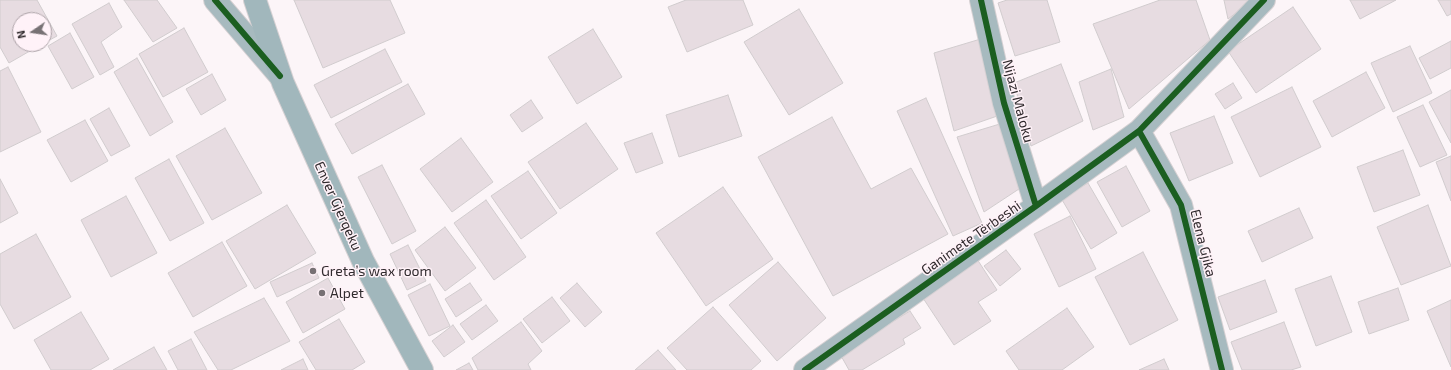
<!DOCTYPE html>
<html>
<head>
<meta charset="utf-8">
<style>
  body { margin:0 }
  #map { position:relative; width:1451px; height:370px; overflow:hidden; background:#fcf5f8; font-family:"Exo 2",sans-serif }
  canvas { display:block }
  .north { position:absolute; left:12px; top:12px; width:40px; height:40px; box-sizing:border-box; background:#fff2f8; border:1px solid #aca2a7; border-radius:50%; rotate:257deg; font-size:11px; font-weight:700; line-height:16px; text-align:center; color:#302a2d }
  .north::after { content:''; display:block; margin:auto; width:14px; height:18px; background:#777174; clip-path:polygon(50% 0,100% 100%,50% 72%,0 100%) }
</style>
</head>
<body>
<div id="map">
<canvas width="1451" height="370"></canvas>
<div class="north">N</div>
</div>
<script>
const context = document.querySelector('canvas').getContext('2d');
context.lineJoin = 'round';
function fillPath(path, color) {
  context.fillStyle = color;
  context.fill(path, 'evenodd');
}
function poly(rows) {
  const path = new Path2D();
  for (const r of rows) {
    path.moveTo(r[0], r[1]);
    for (let i = 2; i < r.length; i += 2) path.lineTo(r[i], r[i + 1]);
  }
  return path;
}
function strokePath(path, color, width, dash) {
  context.strokeStyle = color;
  context.lineWidth = width;
  context.lineCap = dash ? 'butt' : 'round';
  context.setLineDash(dash || []);
  context.stroke(path);
}
function drawText(font, color, halo, rows, align = 'center') {
  context.font = font + ' "Exo 2",sans-serif';
  context.lineWidth = 3;
  context.setLineDash([]);
  context.textBaseline = 'middle';
  context.strokeStyle = halo;
  context.fillStyle = color;
  for (const [text, x, y, turn = 0] of rows) {
    context.save();
    context.translate(x, y);
    context.rotate((+turn || 0) * Math.PI / 180);
    context.textAlign = isNaN(turn) ? turn : align;
    if (halo) context.strokeText(text, 0, 0);
    context.fillText(text, 0, 0);
    context.restore();
  }
}
const building = poly([
  [0,0,37,0,57,36,44,43,44,20,20,20,20,44,42,44,9,63,0,47,0,0],
  [124,0,157,0,177,28,153,42,124,0],
  [294,0,390,0,405,33,323,68,294,0],
  [686,0,743,0,753,25,687,52,668,7,686,0],
  [1007,0,1047,0,1060,42,1015,56,998,3,1007,0],
  [1160,0,1196,0,1210,40,1129,109,1093,24,1160,0],
  [1224,0,1253,0,1228,19,1224,0],
  [1350,0,1396,0,1360,19,1350,0],
  [1438,0,1451,0,1451,14,1447,16,1438,0],
  [109,3,122,27,101,42,114,67,100,75,72,24,109,3],
  [1293,7,1321,49,1256,93,1228,51,1293,7],
  [799,9,843,83,789,115,744,42,799,9],
  [184,28,208,72,163,97,139,54,184,28],
  [593,29,622,77,577,104,548,57,593,29],
  [70,33,94,77,72,89,48,46,70,33],
  [984,38,1003,114,954,131,934,53,984,38],
  [1451,41,1451,68,1430,79,1419,58,1451,41],
  [1410,46,1432,93,1393,112,1371,63,1410,46],
  [385,49,402,82,331,118,314,85,385,49],
  [137,58,173,122,150,136,114,72,137,58],
  [1061,64,1083,121,1031,146,1014,83,1061,64],
  [8,67,41,132,0,152,0,71,8,67],
  [1111,69,1124,117,1093,130,1079,82,1111,69],
  [1366,72,1385,108,1332,137,1313,101,1366,72],
  [212,74,226,100,201,115,186,89,212,74],
  [1233,83,1242,98,1225,109,1215,94,1233,83],
  [408,84,425,114,352,154,335,124,408,84],
  [1292,87,1321,147,1260,177,1231,117,1292,87],
  [1451,90,1451,143,1429,102,1451,90],
  [728,95,742,136,679,157,666,115,728,95],
  [926,98,982,223,953,236,897,111,926,98],
  [531,100,543,118,522,132,510,115,531,100],
  [1423,105,1447,155,1420,167,1397,117,1423,105],
  [109,108,130,146,111,156,90,119,109,108],
  [1214,116,1233,163,1189,181,1170,133,1214,116],
  [832,117,871,189,911,168,948,234,833,296,758,157,832,117],
  [85,120,108,161,71,182,47,140,85,120],
  [586,123,618,169,560,209,528,162,586,123],
  [1003,123,1022,187,984,212,957,137,1003,123],
  [225,128,262,193,212,220,176,156,225,128],
  [652,133,663,163,636,173,624,143,652,133],
  [461,138,493,182,452,212,420,169,461,138],
  [1403,150,1420,195,1374,212,1357,167,1403,150],
  [1451,156,1451,201,1436,162,1451,156],
  [169,159,204,223,170,241,135,178,169,159],
  [382,165,416,231,392,244,358,177,382,165],
  [1126,166,1150,211,1122,227,1097,182,1126,166],
  [528,171,557,213,521,239,491,196,528,171],
  [0,179,18,213,0,223,0,179],
  [1088,183,1117,233,1091,249,1061,198,1088,183],
  [723,187,773,259,706,306,656,233,723,187],
  [126,196,157,253,111,277,81,220,126,196],
  [486,200,526,257,494,280,454,223,486,200],
  [287,205,316,253,255,289,226,241,287,205],
  [1428,205,1451,266,1401,285,1377,227,1428,205],
  [1299,208,1313,238,1262,262,1248,231,1299,208],
  [1070,216,1096,269,1059,287,1034,234,1070,216],
  [445,227,476,268,445,291,415,250,445,227],
  [36,234,71,297,14,329,0,304,0,254,36,234],
  [222,242,247,286,193,317,168,273,222,242],
  [408,245,426,281,407,290,390,254,408,245],
  [1006,250,1021,269,1000,286,984,266,1006,250],
  [1143,252,1178,320,1130,345,1095,277,1143,252],
  [977,259,997,290,978,302,991,321,954,345,921,295,977,259],
  [778,262,826,318,777,361,729,305,778,262],
  [312,263,319,278,277,297,270,282,312,263],
  [1331,276,1352,332,1316,346,1295,289,1331,276],
  [328,278,345,309,303,333,286,302,328,278],
  [1265,280,1277,312,1230,330,1218,297,1265,280],
  [470,283,482,300,456,317,445,299,470,283],
  [577,283,602,312,585,327,560,298,577,283],
  [430,284,450,326,429,336,408,295,430,284],
  [1398,288,1409,320,1369,334,1358,302,1398,288],
  [552,297,570,321,542,343,523,319,552,297],
  [264,298,290,341,231,370,218,370,194,332,264,298],
  [1451,300,1451,367,1427,311,1451,300],
  [486,305,498,321,472,340,460,324,486,305],
  [713,307,761,361,751,370,687,370,667,348,713,307],
  [1067,308,1094,347,1062,370,1019,370,1006,351,1067,308],
  [910,311,921,328,903,339,905,344,862,370,849,370,840,354,910,311],
  [81,312,109,359,90,370,51,370,34,340,81,312],
  [339,319,365,362,352,370,316,370,299,342,339,319],
  [521,322,542,351,528,364,531,370,478,370,472,358,521,322],
  [1284,322,1301,367,1291,370,1242,370,1231,342,1284,322],
  [453,325,465,342,444,357,432,341,453,325],
  [191,339,207,370,178,370,168,351,191,339],
  [154,347,167,370,113,370,154,347],
  [658,350,676,370,635,370,658,350],
  [303,359,308,370,281,370,303,359],
  [1164,359,1169,370,1139,370,1164,359],
  [469,363,473,370,456,370,469,363]
]);
const minor = poly([
  [215,0,280,76],
  [981,0,1004,103,1036,206],
  [1139,131,1181,205,1222,370],
  [805,370,1036,206,1139,131,1264,0]
]);
const secondary = poly([
  [255,0,283,83,363,261,422,370]
]);
const cycleway = poly([
  [215,0,280,76],
  [981,0,1004,103,1036,206],
  [1139,131,1181,205,1222,370],
  [805,370,1036,206,1139,131,1264,0]
]);
const markers = [
  [313,271,4,"#777174"],
  [322,293,4,"#777174"]
];
const streetNames = [
  ["Nijazi Maloku",1018,101,75],
  ["Enver Gjerqeku",338,206,66],
  ["Ganimete Tërbeshi",971,238,-35],
  ["Elena Gjika",1203,243,76]
];
const poiNames = [
  ["Greta’s wax room",321,271],
  ["Alpet",330,293]
];
fillPath(building, '#e7dce1');
strokePath(building, '#d1ccce', 1);
strokePath(minor, '#d6d1d3', 24);
strokePath(secondary, '#d6d1d3', 24);
strokePath(minor, '#a7babf', 22);
strokePath(secondary, '#a1b7bc', 22);
strokePath(cycleway, '#1b5e20', 6);
for (const [x, y, r, color] of markers) {
  const dot = new Path2D();
  dot.arc(x, y, r, 0, 2 * Math.PI);
  context.fillStyle = color;
  context.fill(dot);
  strokePath(dot, '#fff2f8', 1.5);
}
drawText('14px', '#302a2d', '#fff2f8', streetNames);
drawText('14px', '#302a2d', '#fff2f8', poiNames, 'left');
</script>
</body>
</html>
